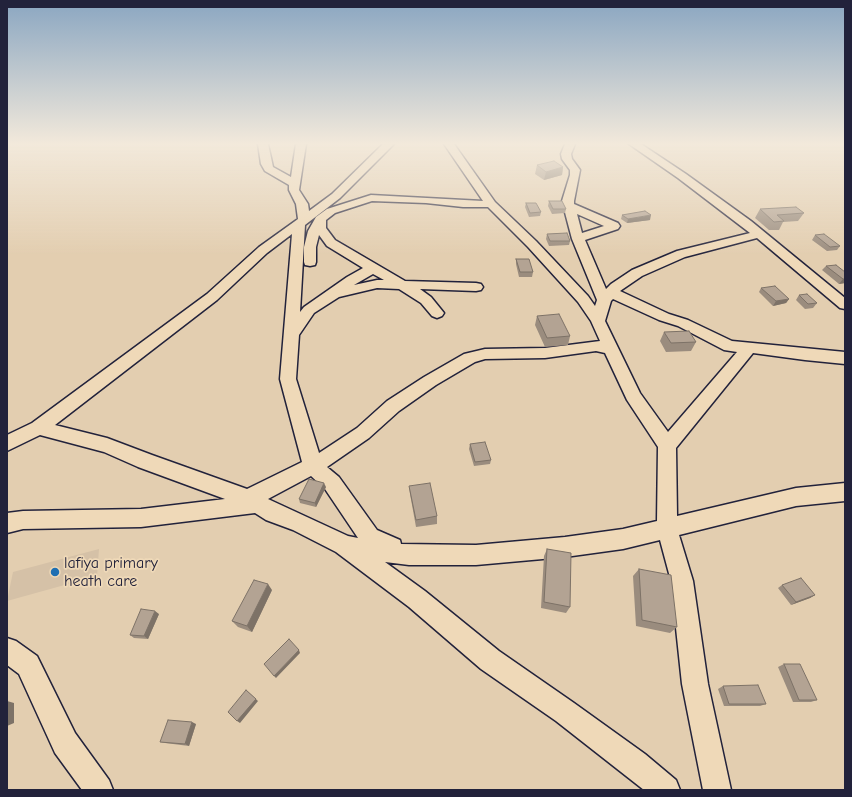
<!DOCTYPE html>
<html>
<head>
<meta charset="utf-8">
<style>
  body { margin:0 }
  #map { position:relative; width:852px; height:797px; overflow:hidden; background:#e3ceb0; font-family:"Comic Neue",sans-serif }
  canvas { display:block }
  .frame { position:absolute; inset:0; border:8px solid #22223b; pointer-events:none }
</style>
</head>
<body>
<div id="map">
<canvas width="852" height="797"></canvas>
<div class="frame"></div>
</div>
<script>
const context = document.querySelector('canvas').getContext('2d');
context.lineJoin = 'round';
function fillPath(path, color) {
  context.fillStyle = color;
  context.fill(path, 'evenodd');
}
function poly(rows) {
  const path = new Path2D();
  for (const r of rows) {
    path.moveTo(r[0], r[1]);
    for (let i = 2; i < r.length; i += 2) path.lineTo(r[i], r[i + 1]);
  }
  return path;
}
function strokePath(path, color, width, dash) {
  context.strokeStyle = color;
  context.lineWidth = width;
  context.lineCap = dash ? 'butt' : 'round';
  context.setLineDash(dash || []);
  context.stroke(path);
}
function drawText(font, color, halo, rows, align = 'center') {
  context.font = font + ' "Comic Neue",sans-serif';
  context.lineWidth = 3.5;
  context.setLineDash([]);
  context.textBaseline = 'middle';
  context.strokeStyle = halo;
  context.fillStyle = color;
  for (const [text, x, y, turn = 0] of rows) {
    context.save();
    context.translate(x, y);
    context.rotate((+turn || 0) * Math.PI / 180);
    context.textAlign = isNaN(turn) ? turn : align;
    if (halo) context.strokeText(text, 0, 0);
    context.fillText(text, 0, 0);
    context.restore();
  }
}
const built = poly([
  [99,549,97,576,7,601,13,572]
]);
const street = poly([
  [258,144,268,144,273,167,291,177,296,144,306,144,299,190,308,204,309,211,332,194,383,144,394,144,340,198,305,225,300,312,304,307,347,277,363,268,327,246,319,235,316,247,316,262,315,265,310,266,305,265,304,262,304,247,308,231,316,217,327,209,371,195,483,201,444,144,454,144,495,202,536,241,588,296,595,306,597,300,572,239,562,201,570,175,570,170,562,159,561,154,565,144,575,144,571,154,572,159,580,170,574,201,574,204,618,223,620,226,618,229,585,240,606,289,611,284,632,270,677,251,750,233,678,178,629,144,641,144,686,174,751,221,845,298,845,309,840,308,757,238,685,257,642,276,620,291,669,314,688,320,732,341,845,352,845,364,805,360,753,353,676,448,677,516,796,488,845,483,845,501,796,506,679,535,693,581,708,684,731,790,703,790,682,684,671,581,660,540,623,549,565,557,476,565,409,565,385,562,425,591,499,651,574,703,645,754,676,780,680,790,644,790,556,721,481,669,409,607,336,552,293,530,266,520,255,513,141,527,23,529,7,533,7,513,23,511,141,509,225,499,138,467,104,452,40,435,7,451,7,435,32,423,207,294,259,247,298,219,296,204,289,190,289,185,265,171,261,164,258,144],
  [372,201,426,203,463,207,488,207,528,247,578,302,591,321,600,341,545,348,485,349,464,354,424,377,387,401,357,428,319,453,296,379,299,335,314,313,339,297,377,288,399,289,421,303,432,316,437,318,442,316,444,313,431,297,420,289,476,291,481,290,483,287,481,284,476,283,405,281,335,240,326,228,326,220,335,213,372,201],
  [577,214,604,226,582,233,577,214],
  [292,234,280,379,302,462,247,489,152,455,107,438,55,425,217,300,267,253,292,234],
  [373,274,384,280,377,280,354,285,373,274],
  [613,299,659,320,678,326,724,350,737,352,668,432,640,393,605,321,611,301,613,299],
  [596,351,605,353,627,400,658,447,657,521,623,529,565,537,476,545,401,544,400,540,377,530,339,477,327,467,369,438,399,411,436,385,475,362,485,359,545,358,596,351],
  [311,476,325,489,358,538,348,536,268,499,311,476],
  [7,638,16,641,37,656,75,733,109,780,113,790,82,790,55,753,19,674,7,665,7,638]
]);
const wall = poly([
  [537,165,563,167,562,175,544,180,535,174],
  [549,201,566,209,565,213,552,214,548,206],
  [526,203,541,212,540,216,529,217,525,207],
  [760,209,804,213,798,221,783,222,779,230,769,230,755,218],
  [622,215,650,220,627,223,621,219],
  [547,234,570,241,569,245,549,246,546,239],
  [815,235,840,246,837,250,827,251,812,240],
  [516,259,533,272,532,277,519,277,516,264],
  [826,266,845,272,845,283,839,284,822,270],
  [761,288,789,299,786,303,773,306,759,292],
  [799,295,817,303,813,308,805,309,796,300],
  [537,316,570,336,568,345,545,347,535,325],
  [664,332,696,342,691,351,666,352,660,341],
  [470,444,491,460,490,464,474,466,469,449],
  [409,486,437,516,437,524,416,527,410,494],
  [326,487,316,507,300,503,299,499],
  [547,549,570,607,566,613,541,608,544,556],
  [639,569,677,627,670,633,636,626,633,576],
  [782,585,815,595,810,598,791,605,778,588],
  [272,590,252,632,238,627,232,621],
  [159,614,148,639,134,638,130,635],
  [784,664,817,700,811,702,793,702,778,667],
  [723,686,766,704,760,706,724,706,718,689],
  [196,724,189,746,165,743,160,742]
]);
const shadedWall = poly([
  [563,167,562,175,544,180,546,172],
  [651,215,650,220,627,223,628,219],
  [843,279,845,279,845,283,839,284],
  [789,299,786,303,773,306,776,301],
  [324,483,326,487,316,507,315,503],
  [268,584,272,590,252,632,247,626],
  [815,595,810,598,791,605,796,602],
  [155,611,159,614,148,639,144,636],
  [299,650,300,653,276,678,274,676],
  [246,690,258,701,240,723,237,721],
  [7,701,14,703,14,723,7,726],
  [192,722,196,724,189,746,185,744]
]);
const building = poly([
  [554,161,563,167,546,172,537,165,554,161],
  [549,201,562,201,566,209,553,209,549,201],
  [526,203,536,203,541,212,530,213,526,203],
  [796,207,804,213,777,215,784,221,774,222,760,209,796,207],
  [645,211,651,215,628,219,622,215,645,211],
  [567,233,570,241,550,241,547,234,567,233],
  [824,234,840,246,830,247,815,235,824,234],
  [516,259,529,259,533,272,520,272,516,259],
  [836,265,845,272,845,279,843,279,826,266,836,265],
  [775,286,789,299,776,301,761,288,775,286],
  [807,294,817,303,808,304,799,295,807,294],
  [559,314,570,336,547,338,537,316,559,314],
  [689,331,696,342,671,343,664,332,689,331],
  [485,442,491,460,475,462,470,444,485,442],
  [309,479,324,483,315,503,299,499,309,479],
  [430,483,437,516,416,520,409,486,430,483],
  [547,549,571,553,570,607,544,602,547,549],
  [639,569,671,575,677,627,642,620,639,569],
  [801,578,815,595,796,602,782,585,801,578],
  [254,580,268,584,247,626,232,621,254,580],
  [141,609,155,611,144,636,130,635,141,609],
  [289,639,299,650,274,676,264,664,289,639],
  [784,664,800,664,817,700,799,700,784,664],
  [758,685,766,704,729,704,723,686,758,685],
  [246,690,256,699,237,721,228,712,246,690],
  [168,720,192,722,185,744,160,742,168,720]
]);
const markers = [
  [55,572,5,"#1f6fb2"]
];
const nearPoinames = [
  ["lafiya primary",64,563],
  ["heath care",64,581]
];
fillPath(built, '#d5c1a7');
strokePath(street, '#22223b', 3);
fillPath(street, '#efd9b8');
fillPath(wall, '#9a8c7e');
fillPath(shadedWall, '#7d7267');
fillPath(building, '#b3a393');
strokePath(building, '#7d7267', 1);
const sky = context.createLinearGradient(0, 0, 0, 256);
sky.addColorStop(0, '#8aa6c1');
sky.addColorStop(0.56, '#f2e9db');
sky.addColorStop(1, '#f2e9db00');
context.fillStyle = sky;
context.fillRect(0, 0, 852, 256);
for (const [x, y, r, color] of markers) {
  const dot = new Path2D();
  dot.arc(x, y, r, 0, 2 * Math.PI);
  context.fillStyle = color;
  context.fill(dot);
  strokePath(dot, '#efd9b8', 1.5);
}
drawText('16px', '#22223b', '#efd9b8', nearPoinames, 'left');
</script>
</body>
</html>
